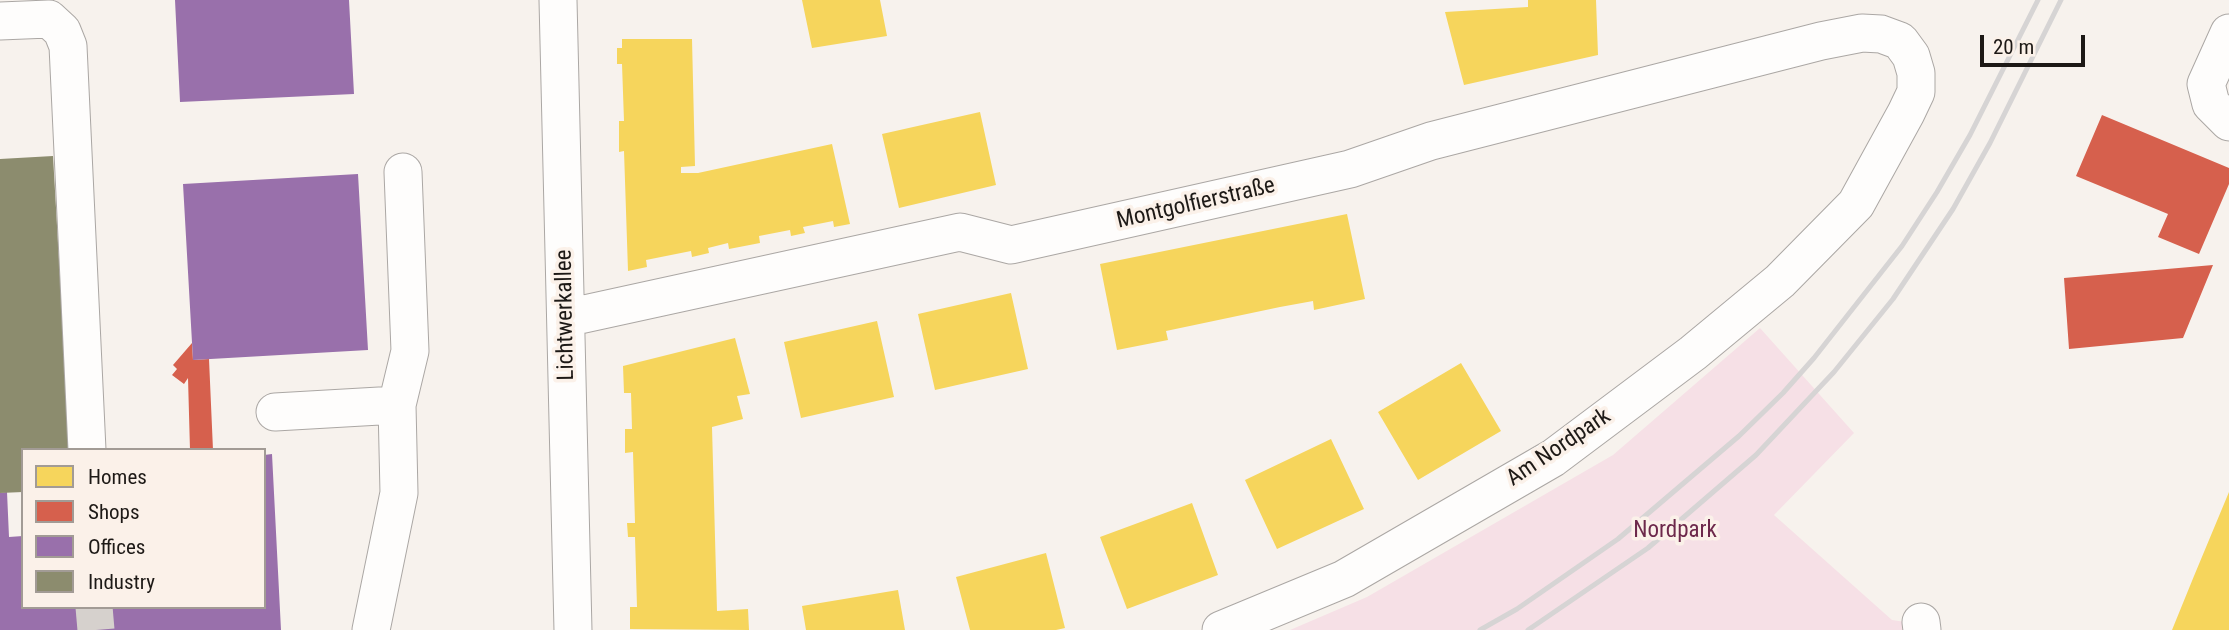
<!DOCTYPE html>
<html>
<head>
<meta charset="utf-8">
<style>
  body { margin:0 }
  #map { position:relative; width:2229px; height:630px; overflow:hidden; background:#f7f2ed; font-family:"Roboto Condensed",sans-serif }
  canvas { display:block }
  .legend { position:absolute; left:21px; top:448px; width:245px; height:161px; box-sizing:border-box; background:#fbf1e9; border:2px solid #a29b95; margin:0; padding:9px 12px; list-style:none; font-size:21px; color:#1d1916 }
  .legend li { display:flex; align-items:center; gap:14px; height:35px }
  .legend b { width:35px; border:2px solid #a29b95 }
  .scale { position:absolute; left:1980px; top:35px; width:105px; height:32px; box-sizing:border-box; border:4px solid #1d1916; border-top:0; padding-left:9px; font-size:21px; line-height:24px; white-space:nowrap; color:#1d1916; -webkit-text-stroke:5px #fbf1e9; paint-order:stroke }
</style>
</head>
<body>
<div id="map">
<canvas width="2229" height="630"></canvas>
<ul class="legend">
<li><b style="height:19px;background:#f6d55c"></b>Homes</li>
<li><b style="height:19px;background:#d6604d"></b>Shops</li>
<li><b style="height:19px;background:#9970ab"></b>Offices</li>
<li><b style="height:19px;background:#8c8c6e"></b>Industry</li>
</ul>
<div class="scale">20 m</div>
</div>
<script>
const context = document.querySelector('canvas').getContext('2d');
context.lineJoin = 'round';
function fillPath(path, color) {
  context.fillStyle = color;
  context.fill(path, 'evenodd');
}
function poly(rows) {
  const path = new Path2D();
  for (const r of rows) {
    path.moveTo(r[0], r[1]);
    for (let i = 2; i < r.length; i += 2) path.lineTo(r[i], r[i + 1]);
  }
  return path;
}
function strokePath(path, color, width, dash) {
  context.strokeStyle = color;
  context.lineWidth = width;
  context.lineCap = dash ? 'butt' : 'round';
  context.setLineDash(dash || []);
  context.stroke(path);
}
function drawText(font, color, halo, rows, align = 'center') {
  context.font = font + ' "Roboto Condensed",sans-serif';
  context.lineWidth = 7;
  context.setLineDash([]);
  context.textBaseline = 'middle';
  context.strokeStyle = halo;
  context.fillStyle = color;
  for (const [text, x, y, turn = 0] of rows) {
    context.save();
    context.translate(x, y);
    context.rotate((+turn || 0) * Math.PI / 180);
    context.textAlign = isNaN(turn) ? turn : align;
    if (halo) context.strokeText(text, 0, 0);
    context.fillText(text, 0, 0);
    context.restore();
  }
}
const green = poly([
  [1760,328,1854,433,1774,515,1892,620,1905,622,1905,630,1290,630,1367,597,1613,455]
]);
const homes = poly([
  [802,0,880,0,887,36,812,48],
  [1528,0,1596,0,1598,55,1464,85,1445,12,1528,7],
  [622,39,692,39,695,166,681,167,681,173,698,173,832,144,850,224,834,227,833,221,803,227,805,233,791,236,790,230,759,236,760,243,729,249,728,243,708,248,709,253,692,257,691,251,646,260,647,267,628,271,624,151,619,152,619,121,624,121,622,64,617,64,617,48,622,48],
  [980,112,996,185,899,208,882,134],
  [1347,214,1365,299,1314,310,1313,301,1280,307,1166,331,1168,340,1117,350,1100,264],
  [1011,293,1028,369,935,390,918,314],
  [877,321,894,397,801,418,784,342],
  [735,338,750,394,737,396,743,419,712,427,717,611,748,609,749,630,630,629,630,607,637,607,635,537,628,537,627,523,635,523,633,452,625,453,625,429,632,429,631,393,624,393,623,366],
  [1461,363,1501,431,1418,480,1378,412],
  [1331,439,1364,509,1277,549,1245,480],
  [2229,492,2229,630,2172,630,2194,576],
  [1192,503,1218,575,1127,609,1100,537],
  [1046,553,1065,628,1056,630,970,630,956,577],
  [898,590,905,630,806,630,802,606]
]);
const shops = poly([
  [2102,115,2229,168,2229,184,2199,254,2158,237,2168,214,2076,176],
  [2213,265,2183,338,2069,349,2064,278],
  [192,343,193,360,209,359,213,450,190,450,188,378,184,384,172,375,177,369,173,365]
]);
const offices = poly([
  [175,0,349,0,354,94,180,102],
  [358,174,368,350,193,360,183,184],
  [272,454,281,630,0,630,0,493,7,492,9,537,23,536,23,607,264,607,264,455]
]);
const industry = poly([
  [53,156,70,450,23,450,23,492,0,493,0,159]
]);
const minorTunnel = poly([
  [94,607,96,630]
]);
const minor = poly([
  [558,0,573,630],
  [0,21,49,19,62,31,68,46,87,450],
  [2229,33,2206,84,2211,104,2229,122],
  [566,318,960,232,1011,245,1350,169,1431,141,1821,41,1862,33,1881,34,1900,41,1911,56,1916,73,1916,92,1906,113,1856,204,1780,281,1693,353,1553,458,1344,579,1221,630],
  [275,412,397,405],
  [1921,622,1922,630],
  [371,630,399,493,397,405,410,351,403,172]
]);
const rail = poly([
  [1480,630,1517,609,1618,539,1739,436,1783,393,1814,358,1902,246,1937,192,1970,135,2038,0],
  [1528,630,1648,548,1756,455,1834,372,1893,299,1953,209,1990,143,2061,0]
]);
const streetNames = [
  ["Montgolfierstraße",1196,204,-13],
  ["Lichtwerkallee",566,315,-91],
  ["Am Nordpark",1559,448,-34]
];
const parkNames = [
  ["Nordpark",1675,531]
];
fillPath(green, '#f6e0e6');
fillPath(homes, '#f6d55c');
fillPath(shops, '#d6604d');
fillPath(offices, '#9970ab');
fillPath(industry, '#8c8c6e');
strokePath(minorTunnel, '#d6d1cd', 37, [37, 18]);
strokePath(minor, '#aba7a4', 39);
strokePath(minor, '#fefdfc', 37);
strokePath(rail, '#d6d4d4', 5);
drawText('23px', '#1d1916', '#fbf1e9', streetNames);
drawText('23px', '#6d294b', '#fbf1e9', parkNames);
</script>
</body>
</html>
